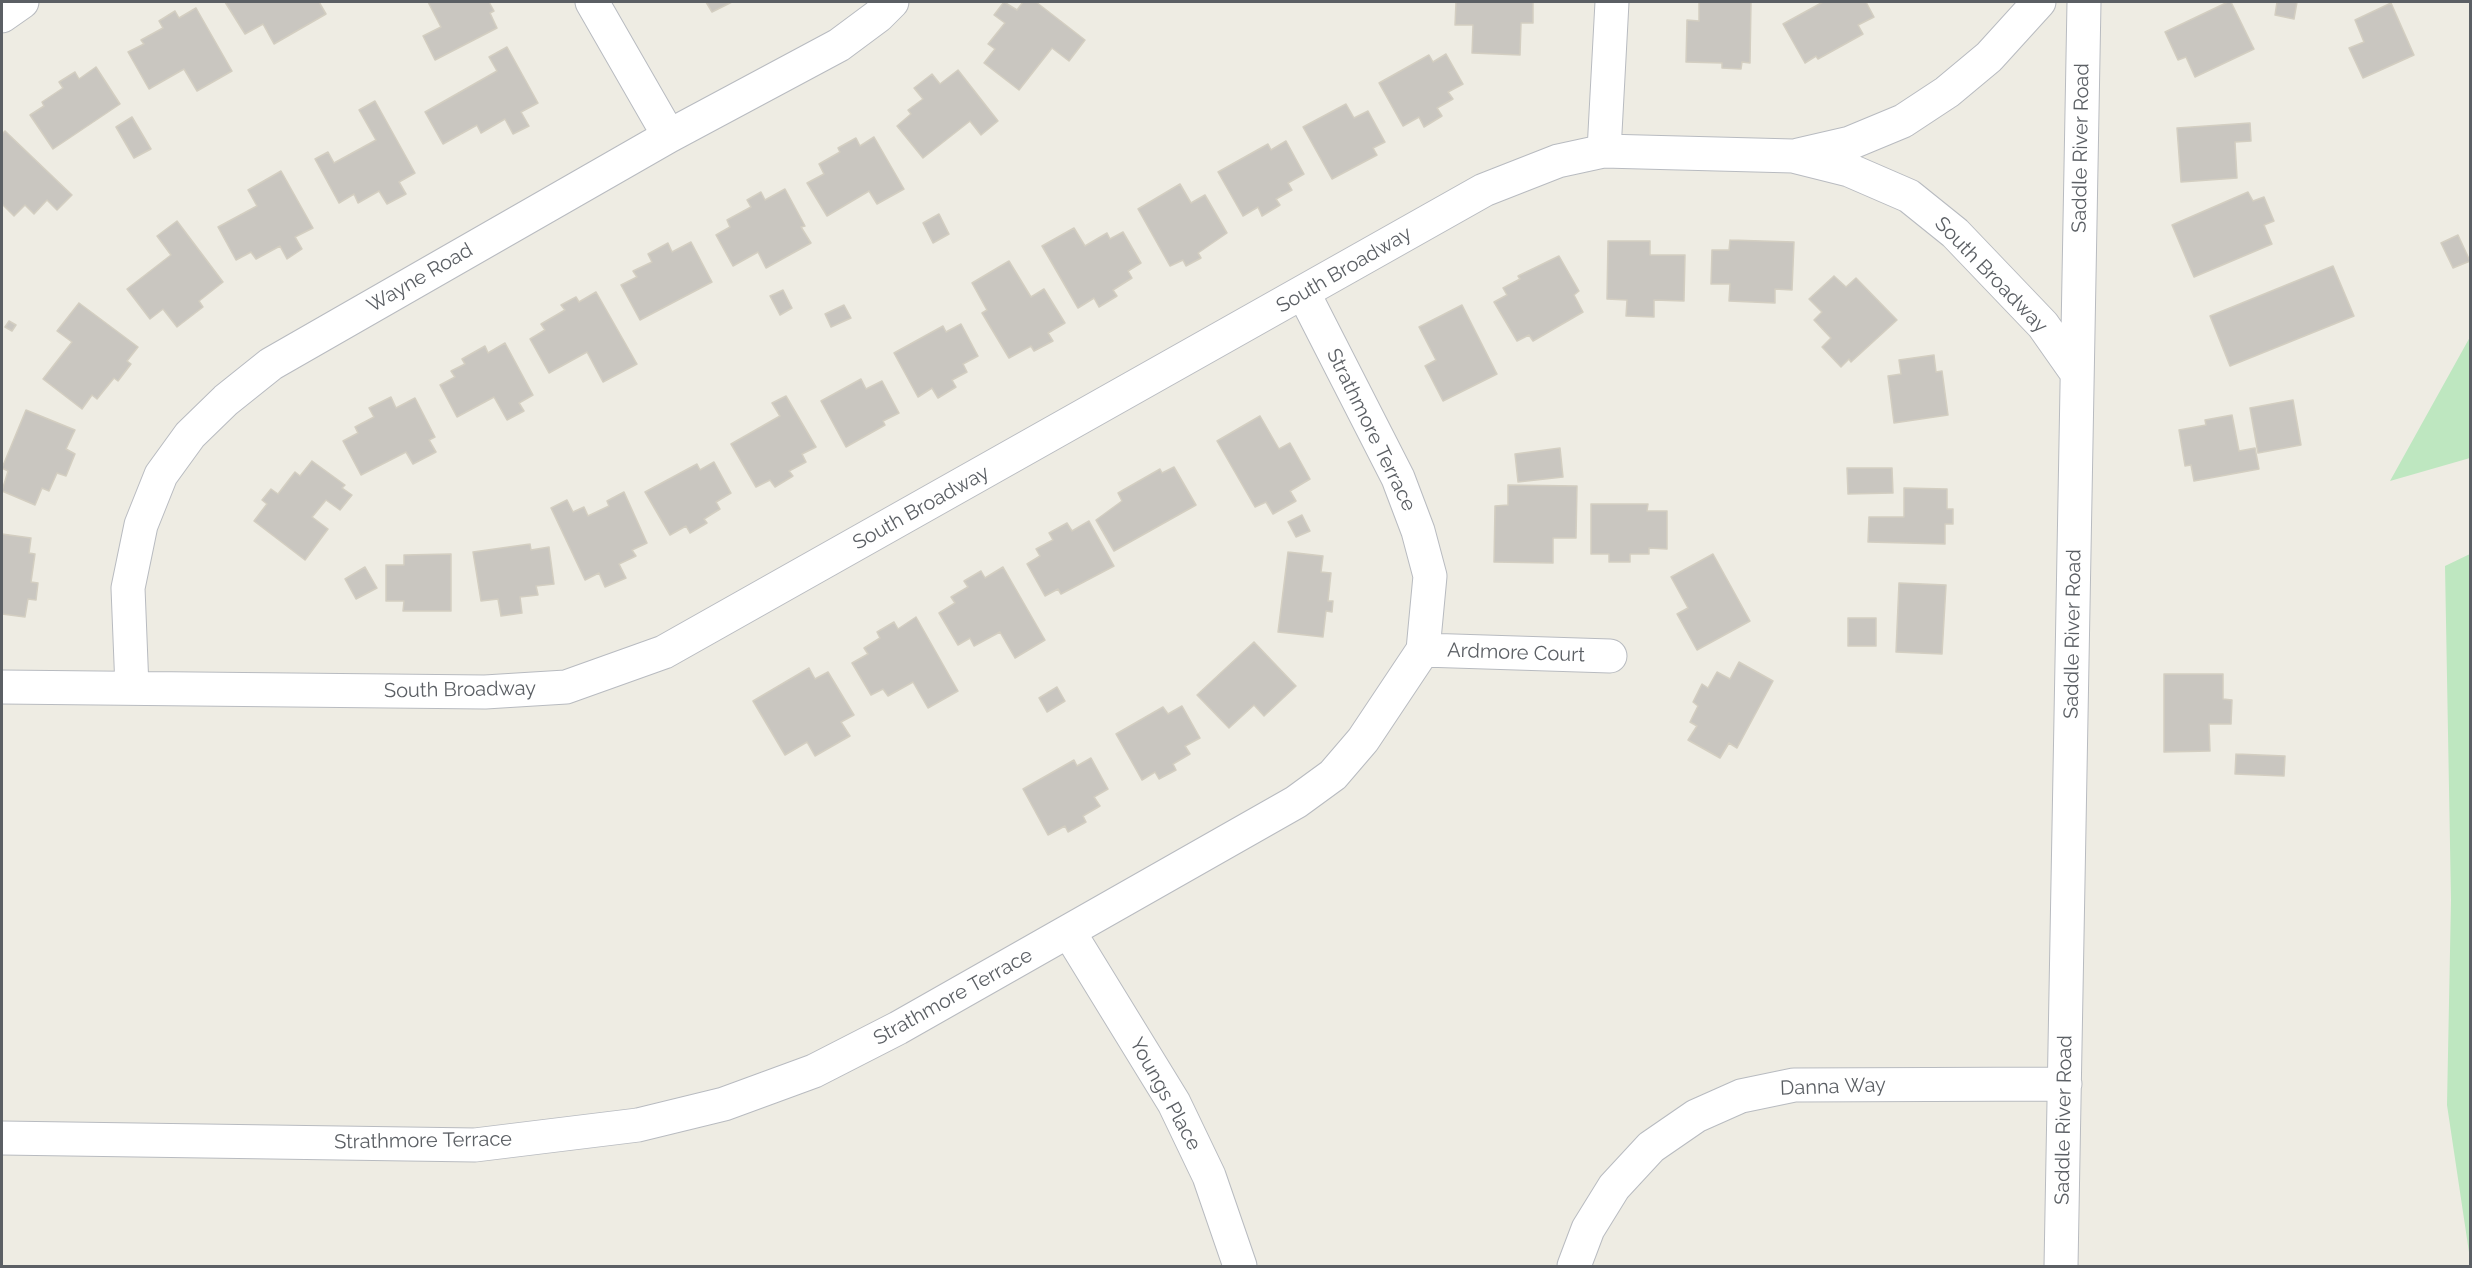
<!DOCTYPE html>
<html>
<head>
<meta charset="utf-8">
<style>
  body { margin:0 }
  #map { position:relative; width:2472px; height:1268px; overflow:hidden; background:#eeece3; font-family:Raleway,sans-serif }
  canvas { display:block }
  .frame { position:absolute; inset:0; border:3px solid #5b5f64; pointer-events:none }
</style>
</head>
<body>
<div id="map">
<canvas width="2472" height="1268"></canvas>
<div class="frame"></div>
</div>
<script>
const context = document.querySelector('canvas').getContext('2d');
context.lineJoin = 'round';
function fillPath(path, color) {
  context.fillStyle = color;
  context.fill(path, 'evenodd');
}
function poly(rows) {
  const path = new Path2D();
  for (const r of rows) {
    path.moveTo(r[0], r[1]);
    for (let i = 2; i < r.length; i += 2) path.lineTo(r[i], r[i + 1]);
  }
  return path;
}
function strokePath(path, color, width, dash) {
  context.strokeStyle = color;
  context.lineWidth = width;
  context.lineCap = dash ? 'butt' : 'round';
  context.setLineDash(dash || []);
  context.stroke(path);
}
function drawText(font, color, halo, rows, align = 'center') {
  context.font = font + ' Raleway,sans-serif';
  context.lineWidth = 4.5;
  context.setLineDash([]);
  context.textBaseline = 'middle';
  context.strokeStyle = halo;
  context.fillStyle = color;
  for (const [text, x, y, turn = 0] of rows) {
    context.save();
    context.translate(x, y);
    context.rotate((+turn || 0) * Math.PI / 180);
    context.textAlign = isNaN(turn) ? turn : align;
    if (halo) context.strokeText(text, 0, 0);
    context.fillText(text, 0, 0);
    context.restore();
  }
}
const green = poly([
  [2470,337,2470,458,2390,481],
  [2470,554,2470,1259,2447,1105,2451,900,2445,566]
]);
const building = poly([
  [225,2,319,2,326,14,274,44,263,24,245,34,225,2],
  [428,2,489,2,494,11,490,13,497,28,435,60,423,36,441,27,428,2],
  [706,2,732,2,712,12,706,2],
  [1004,2,1017,10,1023,2,1036,2,1085,40,1069,61,1052,48,1019,90,984,63,995,49,988,44,1005,23,994,15,1004,2],
  [1456,2,1533,2,1533,23,1521,23,1520,55,1472,53,1473,25,1455,25,1456,2],
  [1699,2,1751,2,1750,63,1742,62,1741,69,1722,68,1722,63,1686,62,1687,20,1699,21,1699,2],
  [1823,2,1866,2,1874,17,1858,25,1863,34,1818,59,1816,56,1805,63,1783,24,1823,2],
  [2228,2,2231,2,2254,49,2195,77,2186,57,2178,60,2165,32,2228,2],
  [2277,2,2297,2,2294,19,2275,15,2277,2],
  [2391,3,2414,55,2363,78,2349,48,2364,42,2355,20,2391,3],
  [196,8,232,71,197,91,184,69,149,89,128,52,144,44,141,40,163,28,159,21,175,11,179,18,196,8],
  [507,47,538,103,521,112,529,126,513,134,505,119,481,133,477,125,443,144,425,112,497,71,489,57,507,47],
  [1446,54,1463,84,1448,92,1453,99,1437,108,1442,116,1424,127,1419,117,1403,126,1379,83,1429,55,1433,62,1446,54],
  [96,67,120,104,53,149,30,115,44,106,42,102,63,88,59,82,75,72,79,79,96,67],
  [958,70,998,121,981,135,970,121,923,158,897,126,911,114,908,110,923,99,914,88,932,74,940,84,958,70],
  [375,101,415,173,399,182,406,194,387,204,379,191,358,203,354,194,339,203,315,159,328,152,334,163,376,140,359,110,375,101],
  [1346,104,1354,118,1368,111,1385,142,1373,148,1377,155,1332,179,1303,127,1346,104],
  [132,117,151,149,134,158,116,127,132,117],
  [2250,123,2251,141,2235,142,2237,178,2181,182,2177,128,2250,123],
  [5,131,72,195,57,210,47,200,34,214,25,205,14,216,2,204,2,134,5,131],
  [874,137,904,189,877,204,869,191,827,216,807,183,824,174,819,164,840,152,838,148,856,138,860,146,874,137],
  [1286,141,1304,174,1288,183,1292,190,1276,199,1280,205,1262,216,1258,207,1243,216,1218,172,1268,144,1271,150,1286,141],
  [281,171,313,228,295,237,302,249,287,259,280,246,256,259,251,252,236,260,218,227,257,206,248,190,281,171],
  [1180,184,1191,203,1205,195,1227,233,1198,253,1201,258,1186,266,1183,260,1170,266,1138,209,1180,184],
  [785,189,805,226,801,227,811,243,766,268,758,252,733,266,716,235,730,227,727,220,751,207,747,200,761,192,765,200,785,189],
  [2248,192,2253,201,2264,197,2274,221,2264,225,2272,244,2194,277,2172,225,2248,192],
  [939,214,949,234,933,243,923,223,939,214],
  [177,221,223,282,199,301,203,307,177,327,163,309,150,319,127,289,171,255,157,236,177,221],
  [1074,228,1085,246,1107,233,1110,239,1123,232,1141,263,1128,271,1132,278,1113,290,1117,296,1099,307,1094,298,1078,308,1042,246,1074,228],
  [2458,235,2470,261,2453,268,2441,243,2458,235],
  [1730,240,1794,242,1792,290,1775,289,1775,303,1729,301,1730,284,1711,284,1712,250,1729,250,1730,240],
  [1608,241,1650,241,1650,255,1685,255,1684,301,1654,300,1654,317,1626,316,1627,300,1607,299,1608,241],
  [691,242,712,282,640,320,621,285,637,277,633,271,652,262,648,254,668,243,672,252,691,242],
  [1559,256,1579,291,1574,295,1583,312,1533,341,1529,335,1517,341,1494,302,1507,295,1503,288,1520,279,1518,276,1559,256],
  [1009,261,1031,297,1044,289,1065,323,1048,333,1053,341,1034,351,1031,346,1009,358,982,313,987,310,972,283,1009,261],
  [2333,266,2354,316,2230,366,2210,316,2333,266],
  [1834,276,1846,287,1856,278,1897,320,1851,362,1849,359,1841,367,1822,347,1831,338,1814,320,1822,312,1809,299,1834,276],
  [783,290,792,308,780,315,770,296,783,290],
  [596,292,637,364,603,382,587,352,549,373,530,339,545,330,541,324,565,310,561,305,576,297,579,302,596,292],
  [79,303,138,347,127,361,131,364,118,381,114,378,97,399,92,395,82,409,43,379,72,342,57,331,79,303],
  [844,305,851,318,831,327,825,314,844,305],
  [1462,305,1497,374,1443,401,1425,366,1436,360,1419,327,1462,305],
  [9,321,16,325,12,331,5,327,9,321],
  [961,324,978,356,963,364,967,372,952,380,956,387,938,398,932,388,918,397,894,353,943,326,946,332,961,324],
  [505,343,533,395,519,403,524,411,507,420,494,397,457,417,440,385,455,377,451,371,465,364,462,359,485,346,488,353,505,343],
  [1934,355,1936,372,1942,371,1948,415,1894,423,1888,376,1901,374,1899,360,1934,355],
  [861,379,866,389,882,381,899,413,883,421,885,425,846,447,821,401,861,379],
  [786,396,816,447,802,454,806,462,789,471,793,476,775,487,770,480,756,487,731,444,780,416,772,403,786,396],
  [391,397,396,408,415,398,435,437,429,440,436,452,413,464,406,452,361,475,343,441,358,433,355,427,374,417,369,408,391,397],
  [2293,400,2301,445,2258,453,2250,408,2293,400],
  [26,410,75,430,66,449,75,454,66,476,57,473,49,491,42,488,35,505,2,491,8,471,2,468,26,410],
  [2232,415,2239,451,2255,448,2259,469,2194,481,2191,465,2185,466,2179,430,2206,425,2205,420,2232,415],
  [1260,416,1279,449,1290,443,1310,479,1290,491,1296,501,1273,514,1266,502,1255,507,1217,441,1260,416],
  [1560,448,1563,477,1518,482,1515,454,1560,448],
  [312,461,345,485,342,488,352,495,340,510,326,500,312,517,328,529,305,560,254,521,267,504,262,500,271,489,278,494,295,472,300,476,312,461],
  [714,462,731,493,716,502,720,509,704,519,707,523,690,533,686,526,670,535,645,492,697,464,700,470,714,462],
  [1174,467,1196,505,1114,551,1096,520,1122,501,1118,493,1160,469,1162,473,1174,467],
  [1847,468,1892,468,1893,493,1848,494,1847,468],
  [1508,485,1577,486,1576,538,1553,538,1553,563,1494,562,1495,506,1508,505,1508,485],
  [1904,488,1947,489,1947,509,1953,509,1953,524,1945,524,1945,544,1868,542,1869,517,1904,517,1904,488],
  [624,492,647,543,632,550,636,556,619,564,626,578,605,587,599,573,585,580,551,508,567,500,573,512,584,507,588,516,609,506,607,501,624,492],
  [1591,504,1648,504,1647,511,1667,511,1667,549,1649,548,1649,554,1630,554,1630,562,1609,562,1609,554,1591,554,1591,504],
  [1302,515,1310,531,1296,537,1288,522,1302,515],
  [1089,521,1114,566,1061,594,1058,589,1045,596,1027,564,1040,556,1036,549,1053,540,1049,533,1067,523,1072,531,1089,521],
  [2,534,31,538,29,553,35,554,31,582,38,583,36,600,28,599,25,617,2,614,2,534],
  [530,544,531,550,549,547,554,584,536,586,538,595,520,597,522,613,501,616,498,599,481,601,473,552,530,544],
  [1288,552,1323,556,1321,572,1331,573,1328,601,1333,601,1332,612,1326,611,1323,637,1278,632,1288,552],
  [451,554,451,611,403,611,404,601,386,601,386,565,404,565,404,555,451,554],
  [1713,554,1750,621,1697,650,1677,614,1688,608,1671,577,1713,554],
  [365,567,377,588,356,599,345,579,365,567],
  [1003,567,1045,640,1015,658,1000,632,974,646,970,638,958,645,939,613,955,603,951,597,968,587,964,581,981,571,985,578,1003,567],
  [1899,583,1946,585,1942,654,1896,652,1899,583],
  [916,617,958,691,928,708,913,682,888,696,883,689,871,695,852,663,868,654,864,648,880,638,877,632,894,622,898,629,916,617],
  [1848,618,1876,618,1876,646,1848,646,1848,618],
  [1254,642,1296,686,1264,716,1254,705,1229,728,1197,695,1254,642],
  [1739,662,1773,681,1737,748,1729,743,1720,758,1688,740,1697,726,1690,722,1698,706,1693,702,1702,684,1708,688,1717,672,1730,679,1739,662],
  [809,668,815,679,828,672,854,715,841,722,850,736,815,756,807,742,785,755,753,701,809,668],
  [2164,674,2223,674,2223,699,2232,700,2231,724,2209,724,2210,751,2164,752,2164,674],
  [1057,687,1065,701,1047,712,1039,698,1057,687],
  [1182,706,1200,738,1185,746,1190,754,1173,764,1176,770,1159,779,1155,772,1142,780,1116,734,1163,707,1168,714,1182,706],
  [2236,754,2285,756,2284,776,2235,774,2236,754],
  [1091,758,1108,789,1094,797,1100,806,1083,816,1086,822,1068,832,1065,826,1048,835,1023,789,1074,760,1077,766,1091,758]
]);
const minor = poly([
  [592,2,669,136],
  [2,16,22,2],
  [1604,151,1612,2],
  [1798,155,1850,143,1903,121,1947,92,1989,57,2039,2],
  [1423,650,1610,656],
  [2,687,485,692,566,687,664,652,1484,190,1558,161,1604,151,1793,156,1849,170,1909,196,1955,233,2043,325,2076,372],
  [132,688,128,588,141,525,161,475,190,435,226,400,271,364,669,136,839,45,878,16,892,2],
  [1069,932,1174,1103,1209,1176,1240,1266],
  [2,1138,475,1145,638,1125,724,1104,814,1071,898,1028,1296,802,1333,775,1363,740,1423,650,1430,576,1418,531,1398,478,1304,294],
  [1574,1266,1588,1229,1614,1187,1651,1147,1696,1116,1741,1096,1794,1085,2065,1084],
  [2061,1266,2084,2]
]);
const streetNames = [
  ["Saddle River Road",2081,148,-89],
  ["South Broadway",1344,270,-30],
  ["South Broadway",1991,275,46],
  ["Wayne Road",420,278,-30],
  ["Strathmore Terrace",1371,430,64],
  ["South Broadway",921,508,-29],
  ["Saddle River Road",2073,634,-89],
  ["Ardmore Court",1516,653,2],
  ["South Broadway",460,690,-1],
  ["Strathmore Terrace",953,997,-29],
  ["Danna Way",1833,1087,-2],
  ["Youngs Place",1165,1094,61],
  ["Saddle River Road",2064,1120,-89],
  ["Strathmore Terrace",423,1141,-1]
];
fillPath(green, '#bee7c0');
fillPath(building, '#c9c6c0');
strokePath(building, '#d3cec1', 1.5);
strokePath(minor, '#b8bbc0', 35);
strokePath(minor, '#fff', 33);
drawText('20px', '#5b5f64', '#fff', streetNames);
</script>
</body>
</html>
